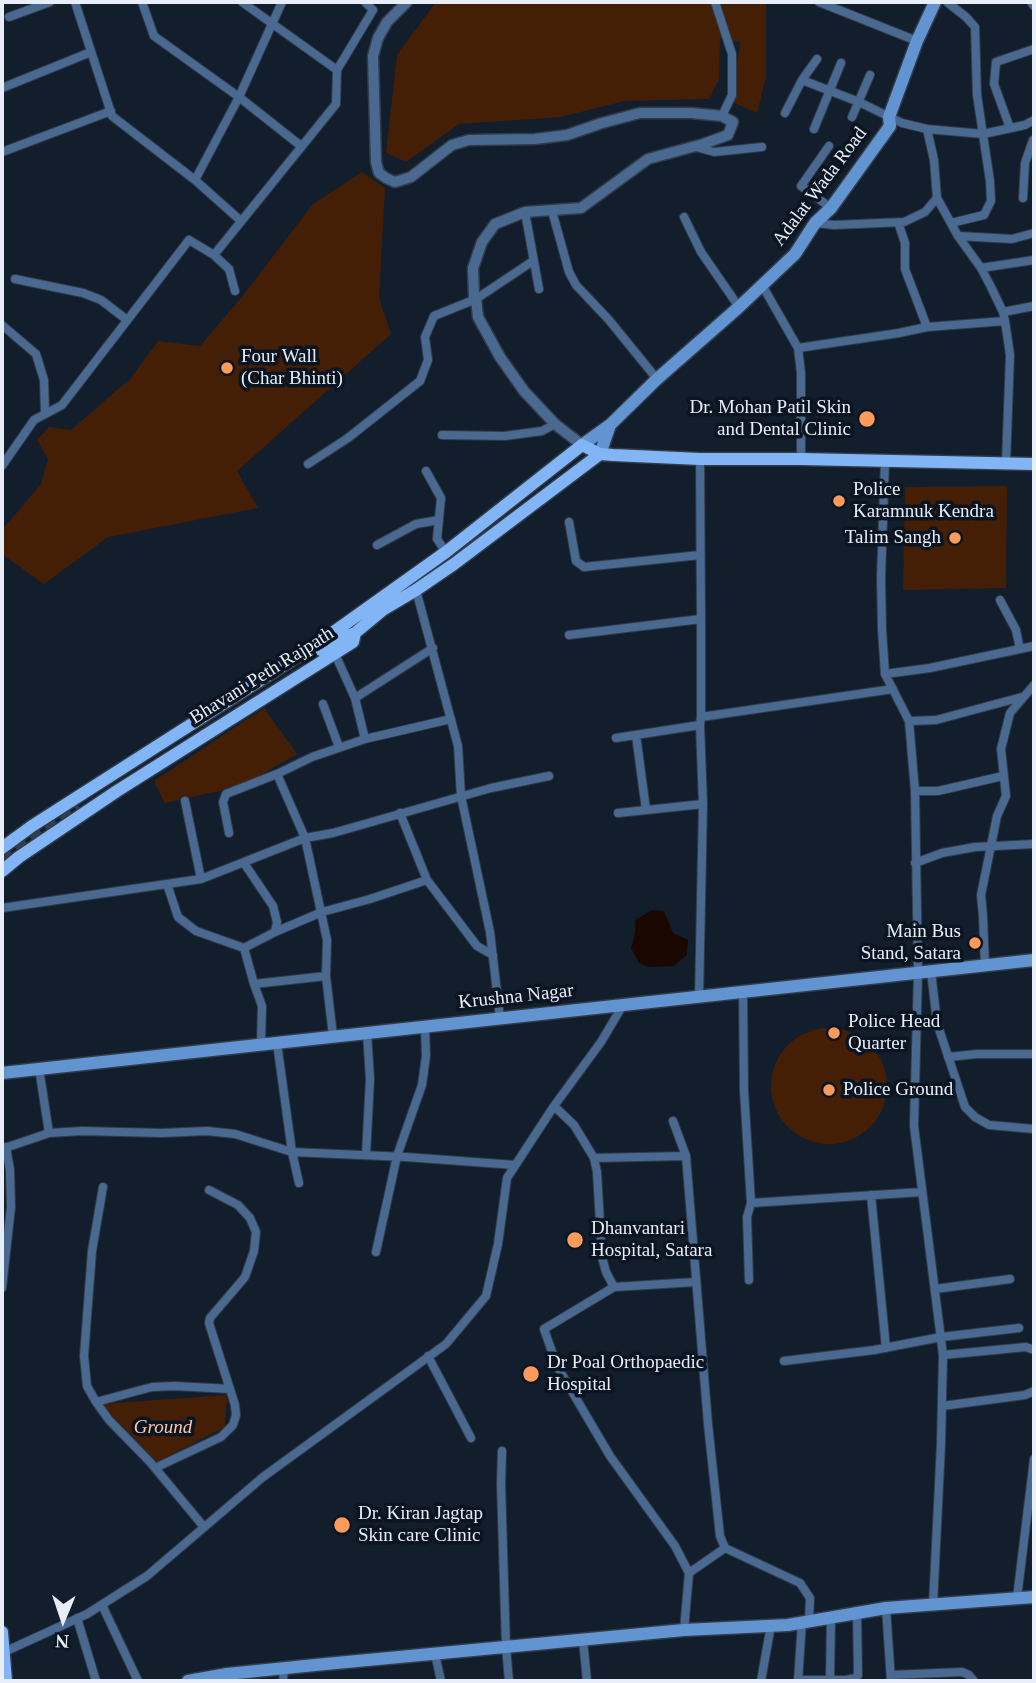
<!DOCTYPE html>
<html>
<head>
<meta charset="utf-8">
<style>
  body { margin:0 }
  #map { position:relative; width:1036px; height:1683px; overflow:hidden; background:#131e2c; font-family:Georgia,serif }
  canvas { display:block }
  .frame { position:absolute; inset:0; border:4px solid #e7eef8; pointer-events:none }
  .north { position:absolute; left:28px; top:1585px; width:70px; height:70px; -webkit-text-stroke:5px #0b1522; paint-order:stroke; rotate:182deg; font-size:19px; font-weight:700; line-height:28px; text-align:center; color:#e7eef8 }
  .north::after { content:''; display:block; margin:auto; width:24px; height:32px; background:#e7eef8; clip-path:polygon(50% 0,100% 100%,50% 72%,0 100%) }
</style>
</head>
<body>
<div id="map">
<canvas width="1036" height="1683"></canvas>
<div class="frame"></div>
<div class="north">N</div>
</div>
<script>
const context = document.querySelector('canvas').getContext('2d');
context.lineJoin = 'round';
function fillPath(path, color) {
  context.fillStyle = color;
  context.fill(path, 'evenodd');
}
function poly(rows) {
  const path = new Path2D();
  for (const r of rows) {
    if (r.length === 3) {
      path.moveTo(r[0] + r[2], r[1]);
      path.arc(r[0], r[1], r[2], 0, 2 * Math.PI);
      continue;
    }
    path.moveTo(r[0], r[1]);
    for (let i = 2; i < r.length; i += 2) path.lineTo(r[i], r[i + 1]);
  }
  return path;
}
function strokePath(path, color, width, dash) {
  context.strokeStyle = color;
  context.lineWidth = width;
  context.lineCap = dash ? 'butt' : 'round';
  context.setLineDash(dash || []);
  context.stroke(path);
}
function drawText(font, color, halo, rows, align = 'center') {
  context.font = font + ' Georgia,serif';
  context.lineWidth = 7;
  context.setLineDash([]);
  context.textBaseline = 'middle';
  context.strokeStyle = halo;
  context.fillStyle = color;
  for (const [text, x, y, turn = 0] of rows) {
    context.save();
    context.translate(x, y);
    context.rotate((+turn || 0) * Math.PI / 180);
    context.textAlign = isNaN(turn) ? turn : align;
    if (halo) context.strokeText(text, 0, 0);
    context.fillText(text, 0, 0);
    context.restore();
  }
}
const green = poly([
  [436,2,766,2,766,77,757,113,732,102,740,42,720,39,719,79,709,99,625,101,561,117,459,124,406,162,386,153,397,55],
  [362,172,385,188,379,298,391,334,237,471,258,508,108,537,44,584,2,554,2,530,41,484,48,459,37,440,49,427,71,430,131,378,158,341,200,346,241,298,313,204],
  [1007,486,1006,588,903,590,905,487],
  [264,708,297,754,242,786,165,803,154,781],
  [829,1086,58],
  [227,1395,225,1427,157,1462,101,1404]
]);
const water = poly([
  [652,910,664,911,673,933,688,940,687,955,674,966,648,967,639,963,631,948,635,933,635,920]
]);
const primaryTunnel = poly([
  [2,860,20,845,79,807]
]);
const minor = poly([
  [75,2,112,116,195,180,241,221],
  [142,2,154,36,239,97,301,146],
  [242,2,337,70],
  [715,2,732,54,732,95,722,116],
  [819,2,917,41],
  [947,2,966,17,975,27,977,95,990,181,991,201,984,215,951,223],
  [1031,2,1034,6],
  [9,17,50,2],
  [802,80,859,102,902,123,927,129,934,160,937,198,958,236,981,268,991,287,1003,312,1005,321,1010,355,1006,463],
  [2,88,91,52],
  [785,113,802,80,817,59],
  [852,117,870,75],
  [1010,128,994,84,996,62,1034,49],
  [814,129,841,63],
  [927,129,983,134,1025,125,1034,120],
  [829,146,801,186,831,208],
  [696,147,714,152,762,147],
  [2,152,111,111],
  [195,180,239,97,282,2],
  [1023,198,1025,163,1033,140],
  [552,211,569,272,576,285,609,320,657,379],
  [525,212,539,289],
  [684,217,701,252,739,307],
  [898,222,905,243,905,269,927,327],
  [815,223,834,225,904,222,925,212,937,198],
  [958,236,1012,239,1034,233],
  [214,255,229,269,235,291],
  [981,268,1034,260],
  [15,279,83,293,101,300,127,320],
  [762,285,798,348,801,373,801,459],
  [1003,312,1034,306],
  [2,325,36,354,44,380,45,414],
  [798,348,899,333,927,327,1005,321],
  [442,435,505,436,542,431,555,424],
  [885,461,881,578,882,630,885,674,930,668,1034,646],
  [308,464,348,438,420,381,428,360,425,337,434,316,476,299,533,261],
  [2,466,34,420,62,405,189,240,214,255,336,104,337,70,373,10,365,2],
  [426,471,441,498,437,539,446,552],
  [569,522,576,561,584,567,700,555],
  [377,545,416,524,439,520],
  [416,590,458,746,461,796,490,932,500,1018],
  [1000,600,1016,630,1020,649],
  [569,635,701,619],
  [335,654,355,698,365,739,451,719],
  [885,674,909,721,915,791,918,973,914,1126,943,1355,941,1444,933,1605],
  [355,698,433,648],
  [323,704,339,747],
  [701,717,893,689],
  [909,721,936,720,1022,697],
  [636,735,646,810],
  [616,738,700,725],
  [277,774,305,838,327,940,326,976],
  [915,791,938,791,1003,776],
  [185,801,201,879],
  [618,813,703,804,700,725,701,717,701,619,700,459],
  [229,833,223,802,226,794,277,774,312,757,365,739],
  [244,863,273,906,277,922,275,932],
  [915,863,942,853,975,847,1034,844],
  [427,880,477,946,493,955],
  [167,884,178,917,196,931,244,948,275,932,322,912,370,899,427,880,400,813],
  [2,908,201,879,305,838,333,833,491,788,549,776],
  [244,948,254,984,326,976,333,1036],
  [985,966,983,916,981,895,997,816,1006,796,1001,749,1010,713,1034,685],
  [931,971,937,1023,965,1107,975,1117,989,1125,1034,1129],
  [254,984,262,1006,261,1044],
  [743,992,744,1091,751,1203,747,1217,749,1280],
  [699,998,703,804],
  [277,1043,292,1152,299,1183],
  [948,1057,977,1054,1034,1054],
  [39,1068,49,1133],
  [554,1106,574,1125,594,1158,597,1172,602,1257,606,1272,614,1287,696,1282],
  [673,1121,686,1156,708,1424,720,1536,725,1548,800,1583,810,1598,809,1620],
  [2,1149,49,1133,82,1131,162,1133,207,1131,235,1134,292,1152,406,1157,515,1165],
  [366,1155,370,1079,367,1033],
  [594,1158,686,1156],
  [103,1187,92,1251,84,1356,87,1386,96,1402,109,1420,150,1462,204,1527],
  [871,1195,886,1348],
  [751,1203,922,1192],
  [376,1252,397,1156,422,1085,426,1056,425,1027],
  [614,1287,544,1329,557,1366,610,1456,675,1546,689,1573],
  [2,1288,11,1207,10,1170,6,1147],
  [935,1289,1010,1279],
  [943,1355,1026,1347,1034,1350],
  [428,1356,471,1438],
  [784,1361,874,1350,941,1337,1019,1328],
  [96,1402,152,1387,175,1386,230,1389],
  [942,1406,1025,1395,1034,1391],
  [502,1451,501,1484,506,1647,509,1681],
  [155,1468,221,1437,233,1425,236,1415,235,1405,209,1323,210,1318,245,1277,254,1251,256,1232,250,1218,238,1205,209,1190],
  [1017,1598,1034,1459],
  [102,1605,138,1681],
  [886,1608,891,1681],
  [77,1618,96,1681],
  [684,1630,689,1573,725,1548],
  [583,1640,587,1681],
  [2,1653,87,1614,147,1576,263,1477,446,1344,486,1296,498,1244,507,1178,554,1106,601,1042,623,1005],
  [435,1654,441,1681],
  [891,1675,962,1672,969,1675,974,1681],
  [798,1680,846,1680,856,1678,858,1675,857,1613],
  [830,1680,831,1617],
  [283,1681,284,1669],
  [761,1681,771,1625],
  [798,1681,802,1622]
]);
const tertiary = poly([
  [407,2,387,22,378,38,373,56,376,162,379,173,386,178,395,182,411,177,452,145,469,140,535,139,567,135,602,123,640,113,691,113,722,116,733,122,728,135,703,144,648,159,581,208,525,212,495,224,482,242,473,268,474,296,476,299,478,317,500,357,524,391,555,424,582,445]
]);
const secondary = poly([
  [582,445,610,425],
  [600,454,610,425,657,379,739,307,795,254,815,223,831,208,890,126,889,117,917,41,935,2],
  [2,1073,1034,960],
  [188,1681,227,1674,315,1665,684,1630,788,1625,886,1608,1034,1597]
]);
const primary = poly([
  [321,650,330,644,355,633],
  [2,848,32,826,317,644,446,552,582,445,600,454,613,455,700,459,801,459,1034,464],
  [2,871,19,857,117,791,353,642,355,633,384,609,416,590,454,564,600,454],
  [2,1632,6,1681]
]);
const markers = [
  [227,368,7,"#ff9b5a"],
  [867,419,9,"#ff9b5a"],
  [839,501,7,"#ff9b5a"],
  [955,538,7,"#ff9b5a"],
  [975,943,7,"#ff9b5a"],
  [834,1033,7,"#ff9b5a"],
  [829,1090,7,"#ff9b5a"],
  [575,1240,9,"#ff9b5a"],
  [531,1374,9,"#ff9b5a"],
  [342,1525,9,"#ff9b5a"]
];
const streetNames = [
  ["Adalat Wada Road",820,187,-53],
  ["Bhavani Peth Rajpath",262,676,-32],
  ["Krushna Nagar",516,997,-6]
];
const poiNames = [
  ["Four Wall",241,357],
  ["(Char Bhinti)",241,379],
  ["Dr. Mohan Patil Skin",851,408,"right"],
  ["and Dental Clinic",851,430,"right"],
  ["Police",853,490],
  ["Karamnuk Kendra",853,512],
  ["Talim Sangh",941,538,"right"],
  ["Main Bus",961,932,"right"],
  ["Stand, Satara",961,954,"right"],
  ["Police Head",848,1022],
  ["Quarter",848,1044],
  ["Police Ground",843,1090],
  ["Dhanvantari",591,1229],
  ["Hospital, Satara",591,1251],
  ["Dr Poal Orthopaedic",547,1363],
  ["Hospital",547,1385],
  ["Dr. Kiran Jagtap",358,1514],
  ["Skin care Clinic",358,1536]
];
const parkNames = [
  ["Ground",163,1428]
];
fillPath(green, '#441f05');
fillPath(water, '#190700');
strokePath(primaryTunnel, '#333d4b', 12, [12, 6]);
strokePath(minor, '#313b49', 10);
strokePath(tertiary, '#313b49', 13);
strokePath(secondary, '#313b49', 15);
strokePath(primary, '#313b49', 15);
strokePath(minor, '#4a6990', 8);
strokePath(tertiary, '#4a6990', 10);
strokePath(secondary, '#6294d2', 12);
strokePath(primary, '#82b5f6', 12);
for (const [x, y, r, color] of markers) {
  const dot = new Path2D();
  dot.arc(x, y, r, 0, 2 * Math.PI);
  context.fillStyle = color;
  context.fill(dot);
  strokePath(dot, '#0b1522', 2.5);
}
drawText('19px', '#e7eef8', '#0b1522', streetNames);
drawText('19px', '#e7eef8', '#0b1522', poiNames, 'left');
drawText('italic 19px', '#fdc6a5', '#0b1522', parkNames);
</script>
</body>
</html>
